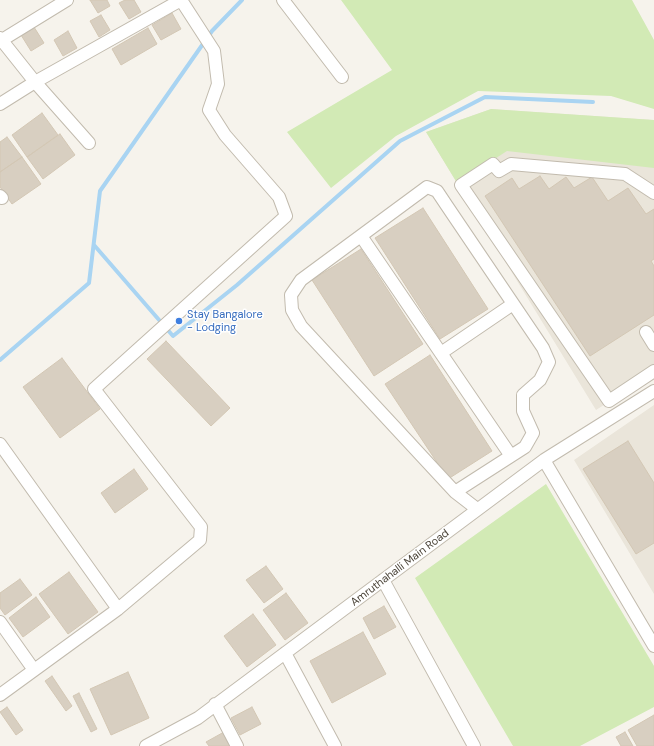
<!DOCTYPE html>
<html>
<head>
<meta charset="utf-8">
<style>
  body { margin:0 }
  canvas { display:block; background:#f6f3ec }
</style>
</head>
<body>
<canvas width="654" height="746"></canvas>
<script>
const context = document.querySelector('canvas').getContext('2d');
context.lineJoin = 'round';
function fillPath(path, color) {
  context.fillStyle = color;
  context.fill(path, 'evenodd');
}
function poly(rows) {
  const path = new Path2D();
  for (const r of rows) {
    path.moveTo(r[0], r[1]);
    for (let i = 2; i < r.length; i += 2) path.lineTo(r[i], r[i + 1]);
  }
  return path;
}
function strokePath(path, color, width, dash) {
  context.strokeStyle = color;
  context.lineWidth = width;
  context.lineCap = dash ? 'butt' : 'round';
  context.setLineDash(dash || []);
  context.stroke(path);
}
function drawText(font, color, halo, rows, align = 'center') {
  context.font = font + ' "DM Sans",sans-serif';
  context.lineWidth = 3;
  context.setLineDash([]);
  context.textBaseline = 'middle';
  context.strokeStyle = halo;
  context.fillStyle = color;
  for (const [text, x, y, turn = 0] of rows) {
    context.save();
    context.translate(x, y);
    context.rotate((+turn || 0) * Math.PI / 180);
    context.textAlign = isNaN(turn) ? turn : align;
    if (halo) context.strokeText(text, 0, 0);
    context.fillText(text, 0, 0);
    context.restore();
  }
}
const residential = poly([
  [491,109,654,120,654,373,596,410,426,132],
  [654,405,654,594,574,460]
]);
const green = poly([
  [341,0,632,0,654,40,654,109,611,96,478,91,396,136,331,188,287,132,392,70],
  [491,109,654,120,654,168,507,151,457,183,426,132],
  [546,484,654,666,654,707,580,746,513,746,415,578]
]);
const stream = poly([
  [94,245,173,336,237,285,400,141,485,97,593,102],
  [0,360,89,283,100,191,212,31,242,0]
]);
const building = poly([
  [90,0,107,0,110,6,98,13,90,0],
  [125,0,134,0,141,12,129,19,119,3,125,0],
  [172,13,181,29,161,40,152,25,172,13],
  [101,15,110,30,99,37,90,21,101,15],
  [34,27,44,43,31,51,21,35,34,27],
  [148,28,157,44,121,65,112,49,148,28],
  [68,31,77,48,63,56,54,40,68,31],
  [42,113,58,135,27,157,12,135,42,113],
  [60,134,75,155,43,179,27,157,60,134],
  [7,137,22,157,0,172,0,142,7,137],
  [22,157,41,184,12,204,0,187,0,172,22,157],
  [540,176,549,189,566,177,574,188,592,177,608,201,628,188,646,214,654,209,654,259,651,261,654,266,654,315,590,356,485,196,512,178,519,189,540,176],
  [423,208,488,309,440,339,375,238,423,208],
  [361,249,423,344,374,376,312,280,361,249],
  [166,341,230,408,211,426,147,359,166,341],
  [430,355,492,451,448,479,385,384,430,355],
  [62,358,100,409,60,438,23,387,62,358],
  [628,441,654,483,654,543,636,554,583,469,628,441],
  [134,469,148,489,115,513,101,493,134,469],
  [266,566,283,589,264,603,246,580,266,566],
  [69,572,98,612,68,634,39,594,69,572],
  [20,579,32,595,5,615,0,608,0,593,20,579],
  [286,593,308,623,285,640,263,610,286,593],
  [36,597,50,617,23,637,9,618,36,597],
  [384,606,396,627,374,639,363,618,384,606],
  [253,614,276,645,247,667,224,636,253,614],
  [363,632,386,674,332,703,310,661,363,632],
  [128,672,149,718,111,735,90,689,128,672],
  [52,676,72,706,66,711,45,681,52,676],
  [79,693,97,729,91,732,73,696,79,693],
  [7,707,23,730,16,735,0,712,7,707],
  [252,707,261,724,240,735,231,718,252,707],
  [654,715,654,746,637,746,628,730,654,715],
  [224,732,231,746,209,746,206,742,224,732],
  [625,732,633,746,621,746,616,737,625,732]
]);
const minor = poly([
  [283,0,342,77],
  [0,38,35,82,181,0],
  [2,40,67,0],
  [0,104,35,82,89,143],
  [654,193,625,174,511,164,499,171,493,164,461,185,609,401,654,371],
  [0,196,2,198],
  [361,236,511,456],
  [646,332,654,345],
  [441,353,513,304],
  [0,444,118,609],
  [544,460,654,646],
  [455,492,525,447,533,433,523,411,523,395,540,380,549,362,543,348,447,206,437,191,427,187,301,280,291,295,292,310,301,326,455,492,477,509],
  [383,580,474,746],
  [0,622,34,670],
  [285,653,335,746],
  [0,695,118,609,200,540,201,527,94,389,286,216,279,197,225,135,209,110,218,84,214,51,181,0],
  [215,704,237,746],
  [146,746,198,718,544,460,654,391]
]);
const markers = [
  [179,321,4,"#3f7fe0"]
];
const shopNames = [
  ["Stay Bangalore",187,315],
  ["- Lodging",187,328]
];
const streetNames = [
  ["Amruthahalli Main Road",400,568,-37]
];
fillPath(residential, '#eae5da');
fillPath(green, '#d2eab5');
strokePath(stream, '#a9d4f2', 4);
fillPath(building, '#d8cfc1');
strokePath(building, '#d3c7b4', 1);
strokePath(minor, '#c2bbae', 14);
strokePath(minor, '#fff', 12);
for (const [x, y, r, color] of markers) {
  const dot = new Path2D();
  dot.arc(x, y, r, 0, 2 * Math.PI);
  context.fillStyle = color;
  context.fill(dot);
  strokePath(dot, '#fff', 1.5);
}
drawText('11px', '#366cbe', '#fff', shopNames, 'left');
drawText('11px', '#4b4439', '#fff', streetNames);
</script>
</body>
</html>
